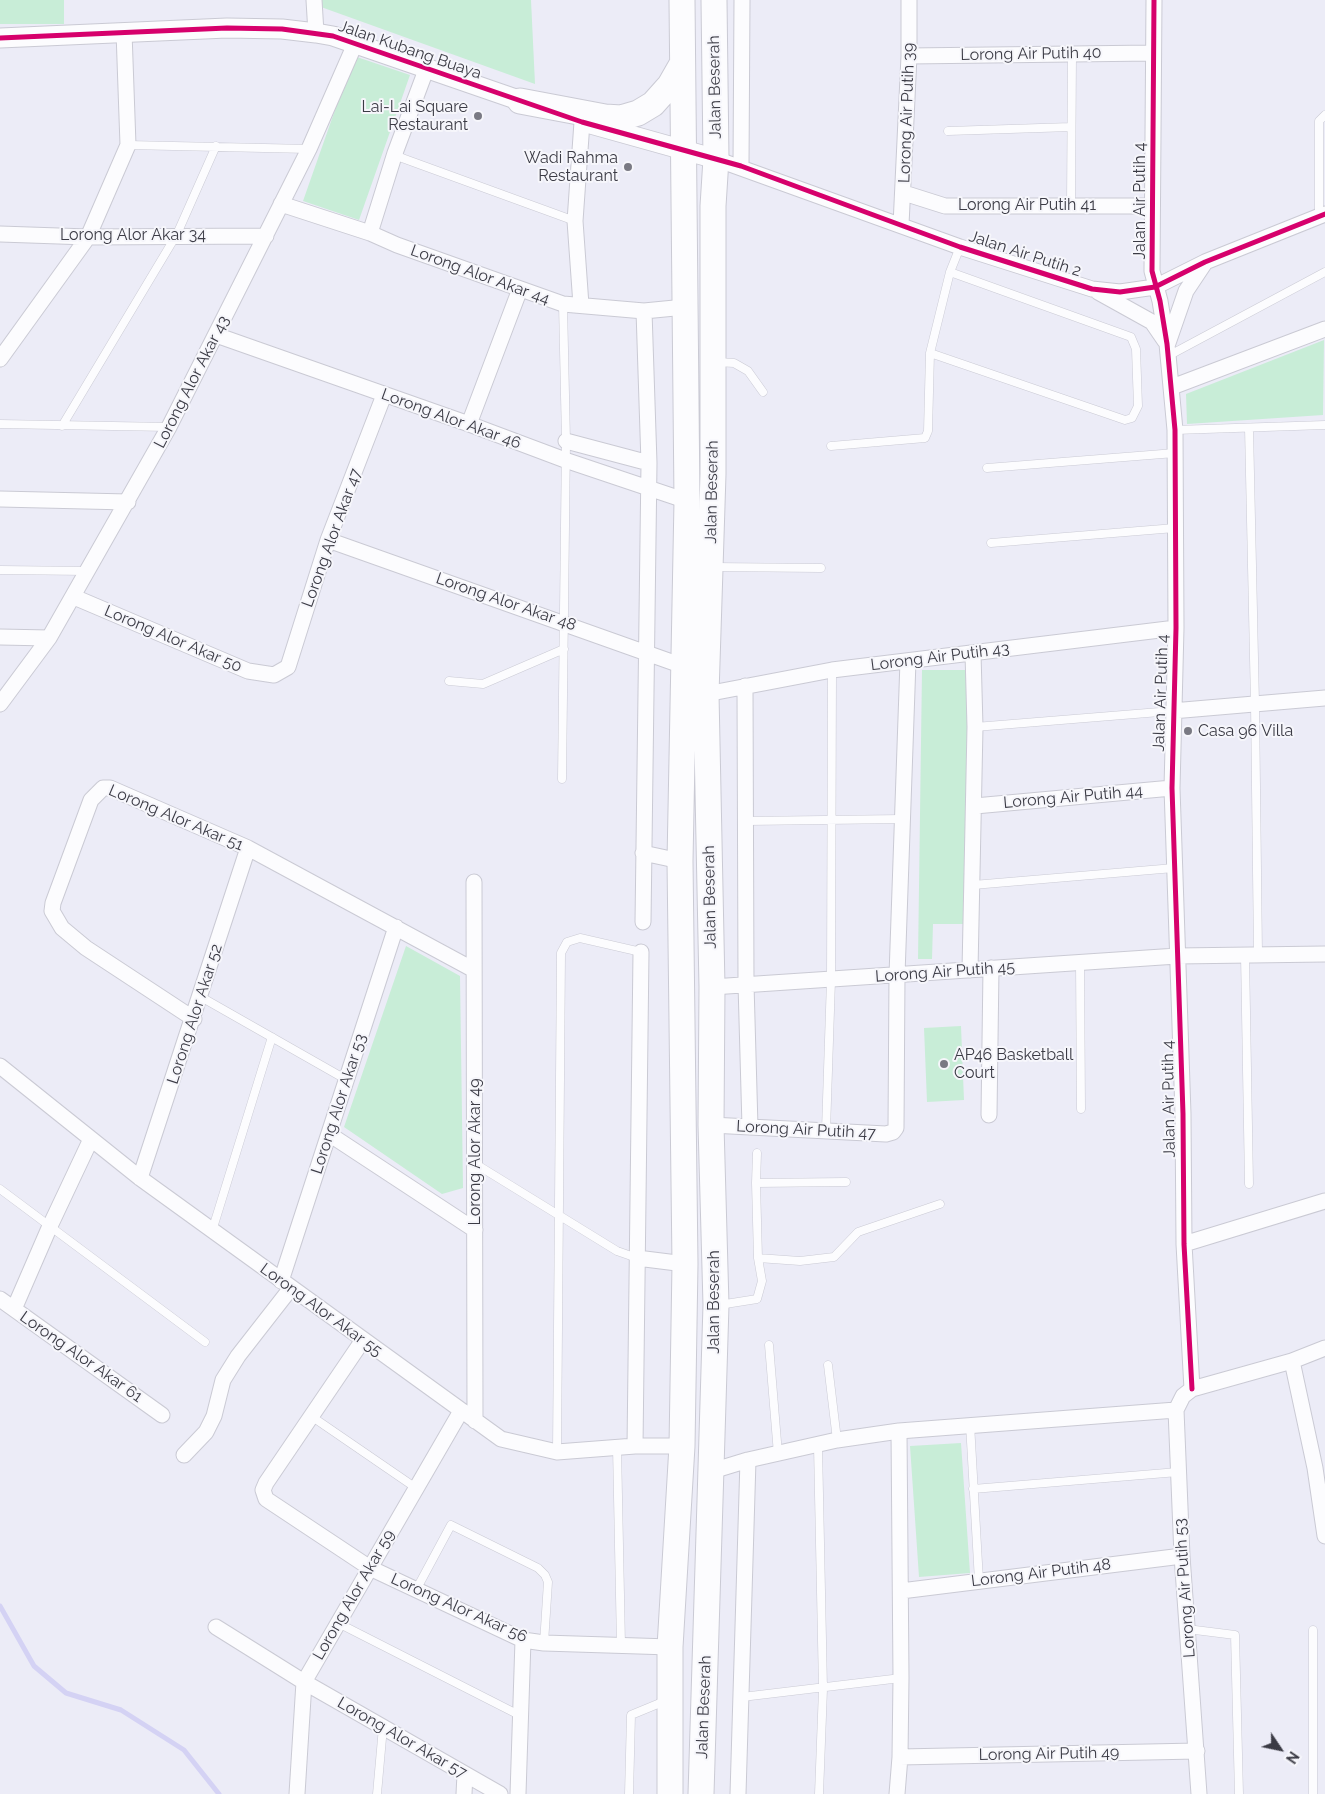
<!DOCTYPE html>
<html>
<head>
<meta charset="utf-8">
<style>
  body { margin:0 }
  #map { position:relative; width:1325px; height:1794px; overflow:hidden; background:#ececf7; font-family:Raleway,sans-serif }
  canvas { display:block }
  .north { position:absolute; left:1255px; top:1724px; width:50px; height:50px; -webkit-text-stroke:4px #f6f6fb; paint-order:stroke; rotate:124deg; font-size:14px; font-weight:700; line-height:20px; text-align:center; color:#3b3b45 }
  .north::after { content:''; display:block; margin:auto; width:18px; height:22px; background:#3b3b45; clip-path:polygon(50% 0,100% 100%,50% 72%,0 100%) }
</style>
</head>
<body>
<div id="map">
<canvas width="1325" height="1794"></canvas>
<div class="north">N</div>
</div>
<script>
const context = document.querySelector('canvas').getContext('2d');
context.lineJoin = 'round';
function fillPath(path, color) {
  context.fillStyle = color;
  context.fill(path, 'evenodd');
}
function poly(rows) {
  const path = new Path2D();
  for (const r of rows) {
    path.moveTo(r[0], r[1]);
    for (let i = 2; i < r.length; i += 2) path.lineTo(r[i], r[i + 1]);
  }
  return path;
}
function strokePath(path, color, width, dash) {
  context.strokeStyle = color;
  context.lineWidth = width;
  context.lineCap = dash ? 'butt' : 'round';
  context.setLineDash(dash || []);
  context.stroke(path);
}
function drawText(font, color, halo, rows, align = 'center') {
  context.font = font + ' Raleway,sans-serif';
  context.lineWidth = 4;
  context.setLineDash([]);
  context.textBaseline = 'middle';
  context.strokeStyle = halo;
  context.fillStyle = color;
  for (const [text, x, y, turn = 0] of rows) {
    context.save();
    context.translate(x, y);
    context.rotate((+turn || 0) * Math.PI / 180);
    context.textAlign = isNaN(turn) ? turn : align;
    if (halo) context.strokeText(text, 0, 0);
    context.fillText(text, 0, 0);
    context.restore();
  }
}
const green = poly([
  [0,0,64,0,64,24,0,24],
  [321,0,531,0,535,84,321,7],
  [354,56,410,75,359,220,303,201],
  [1324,340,1323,415,1187,424,1186,394],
  [922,670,968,670,964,924,933,924,932,959,918,959],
  [406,946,460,976,463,1188,442,1194,344,1127],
  [961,1026,964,1100,927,1102,924,1028],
  [961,1443,970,1573,919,1577,910,1446]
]);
const stream = poly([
  [0,1606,34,1666,66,1693,121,1710,184,1750,219,1794]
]);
const service = poly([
  [948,131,1071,127],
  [128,145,309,149],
  [395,153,402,158,575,221],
  [1071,205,1072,54],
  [1319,215,1319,121,1325,115],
  [930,353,1125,420,1132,418,1138,406,1136,349,1131,337,950,272],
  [1168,356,1325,272],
  [716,362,734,363,748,371,763,392],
  [0,424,169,427],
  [62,426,177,234,216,146],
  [1249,428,1255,704,1258,954],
  [1175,430,1325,425],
  [831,446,925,438,928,431,930,353,950,272,960,247],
  [987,468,1175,453],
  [991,543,1175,528],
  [713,567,821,568],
  [0,570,87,571],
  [449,681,483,684,564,649],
  [975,727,1172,711],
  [562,779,566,441,563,304],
  [747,821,902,819],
  [973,885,1174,868],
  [1245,955,1249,1184],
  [1080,962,1081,1109],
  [201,997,347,1080],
  [826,1130,831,980,832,670],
  [474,1163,617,1251,637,1258],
  [756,1183,757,1153],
  [0,1189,205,1342],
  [212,1231,272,1037],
  [758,1258,756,1183,846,1182],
  [719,1305,757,1299,762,1281,758,1258,800,1261,834,1257,858,1232,940,1204],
  [769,1345,778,1454],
  [828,1365,837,1440],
  [311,1416,416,1488],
  [970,1424,979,1581],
  [818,1446,823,1689,819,1794],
  [617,1447,621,1645],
  [557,1452,561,953,567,942,580,938,641,952],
  [973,1489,1178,1472],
  [416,1590,451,1525,538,1568,545,1575,548,1582,544,1643],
  [338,1623,521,1716],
  [1187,1629,1235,1635,1239,1794],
  [742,1697,901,1678],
  [377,1794,383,1727],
  [629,1794,631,1715,665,1701],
  [1313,1794,1313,1630]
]);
const minor = poly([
  [314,0,316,33],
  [1154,0,1152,271,1160,301,1167,344,1175,430,1176,628,1172,788,1183,1114,1184,1244,1192,1389],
  [909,56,1153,53],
  [716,159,960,247,1092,289,1120,292,1155,287,1205,262,1325,214],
  [741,166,742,0],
  [904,193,945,206,1152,206],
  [281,204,370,233,397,245,563,304,644,311,685,307],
  [901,225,909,56,909,0],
  [370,233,395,153,426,70],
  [0,234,88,237,266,236],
  [1098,292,1152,322,1165,341],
  [581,305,575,221,582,122],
  [216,335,469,424,565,460,687,501],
  [1168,343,1186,291,1204,264],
  [0,359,88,237,128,145,124,32],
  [1172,387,1325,329],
  [469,424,520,289],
  [566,441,649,463],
  [0,499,128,502],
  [328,540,683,666],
  [74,597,248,671,274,675,288,667,328,540,384,395],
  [0,637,49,638],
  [745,686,746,984,750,1127],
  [706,694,832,670,1176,628],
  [0,704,49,638,169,427,309,149,355,44],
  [1172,711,1325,698],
  [975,806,1172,788],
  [643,853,680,861],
  [474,882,475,1421],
  [643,922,649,463,644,311],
  [970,970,975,727,973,653],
  [712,987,1177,956,1325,954],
  [194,1019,86,948,62,928,52,911,53,903,91,800,103,788,110,788,248,848,474,970],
  [0,1066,140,1178,501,1439,557,1452,635,1446,682,1446],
  [989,1115,991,968],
  [711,1125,886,1134,893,1132,896,1128,897,975,908,661],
  [329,1134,475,1230],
  [140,1178,248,848],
  [1184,1244,1325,1201],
  [637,1258,685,1264],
  [281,1281,396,927],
  [0,1299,162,1415],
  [14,1309,50,1226,91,1139],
  [363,1340,266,1483,263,1490,266,1499,370,1568,523,1640,544,1643,670,1647],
  [1292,1361,1315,1468,1325,1536],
  [635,1446,641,952],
  [184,1455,206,1432,214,1416,223,1380,238,1356,291,1288],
  [712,1471,748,1460,837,1440,899,1431,1176,1410],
  [901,1591,1182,1556],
  [216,1627,304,1682,500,1794],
  [900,1757,1197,1751],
  [297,1794,304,1682,461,1411],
  [464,1794,465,1774],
  [518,1794,523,1640],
  [738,1794,748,1460],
  [897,1794,900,1757,901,1678,899,1431],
  [1199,1794,1182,1556,1176,1410,1183,1396,1192,1389,1292,1361,1325,1348]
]);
const tertiary = poly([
  [0,38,227,28,282,29,316,33,333,36,533,105],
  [587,123,716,159]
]);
const trunk = poly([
  [520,101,605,117,621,118,638,113,653,104,670,85,682,64],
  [670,1794,670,1647,682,1446,685,1264,680,861,687,501,682,0],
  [701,1794,716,1305,711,1125,712,987,706,694,713,474,713,206,716,159,714,0]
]);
const cycleway = poly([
  [1154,0,1152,271,1160,301,1167,344,1175,430,1176,628,1172,788,1183,1114,1184,1244,1192,1389],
  [0,38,227,28,282,29,333,36,582,122,741,166,960,247,1092,289,1120,292,1155,287,1205,262,1325,214]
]);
const markers = [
  [478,116,5,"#797983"],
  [628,167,5,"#797983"],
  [1188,731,5,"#797983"],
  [944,1064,5,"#797983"]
];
const streetNames = [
  ["Jalan Kubang Buaya",410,50,19],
  ["Lorong Air Putih 40",1031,54,-1],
  ["Jalan Beserah",715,87,-91],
  ["Lorong Air Putih 39",907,113,-88],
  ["Jalan Air Putih 4",1140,201,-90],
  ["Lorong Air Putih 41",1027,205],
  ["Lorong Alor Akar 34",133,235],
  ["Jalan Air Putih 2",1025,254,18],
  ["Lorong Alor Akar 44",480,275,20],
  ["Lorong Alor Akar 43",192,382,-63],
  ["Lorong Alor Akar 46",451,419,20],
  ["Jalan Beserah",712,492,-89],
  ["Lorong Alor Akar 47",332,538,-70],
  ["Lorong Alor Akar 48",506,602,19],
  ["Lorong Alor Akar 50",173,639,23],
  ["Lorong Air Putih 43",940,657,-7],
  ["Jalan Air Putih 4",1161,693,-88],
  ["Lorong Air Putih 44",1073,797,-5],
  ["Lorong Alor Akar 51",176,818,23],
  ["Jalan Beserah",710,897,-91],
  ["Lorong Air Putih 45",945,972,-4],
  ["Lorong Alor Akar 52",195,1014,-72],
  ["Jalan Air Putih 4",1169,1099,-91],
  ["Lorong Alor Akar 53",339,1104,-72],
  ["Lorong Air Putih 47",806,1130,3],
  ["Lorong Alor Akar 49",475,1152,-90],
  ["Jalan Beserah",714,1302,-90],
  ["Lorong Alor Akar 55",321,1310,36],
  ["Lorong Alor Akar 61",81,1357,35],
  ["Lorong Air Putih 48",1041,1573,-7],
  ["Lorong Air Putih 53",1185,1588,-94],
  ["Lorong Alor Akar 59",354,1595,-60],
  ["Lorong Alor Akar 56",459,1608,24],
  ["Jalan Beserah",704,1707,-88],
  ["Lorong Alor Akar 57",402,1738,30],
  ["Lorong Air Putih 49",1049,1754,-1]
];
const poiNames = [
  ["Lai-Lai Square",468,107],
  ["Restaurant",468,125],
  ["Wadi Rahma",618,158],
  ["Restaurant",618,176],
  ["Casa 96 Villa",1198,731,"left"],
  ["AP46 Basketball",954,1055,"left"],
  ["Court",954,1073,"left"]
];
fillPath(green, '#c8edd7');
strokePath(stream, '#d4d2f4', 5);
strokePath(service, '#cacad4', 9);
strokePath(minor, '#cacad4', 17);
strokePath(tertiary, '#cacad4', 21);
strokePath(trunk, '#cacad4', 27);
strokePath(service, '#fcfcfe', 8);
strokePath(minor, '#fcfcfe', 15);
strokePath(tertiary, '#fcfcfe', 19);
strokePath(trunk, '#fcfcfe', 25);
strokePath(cycleway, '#d6006c', 5);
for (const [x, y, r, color] of markers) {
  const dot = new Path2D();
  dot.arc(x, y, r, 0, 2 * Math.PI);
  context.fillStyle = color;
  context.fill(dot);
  strokePath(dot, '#f6f6fb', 2);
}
drawText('16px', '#3b3b45', '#f6f6fb', streetNames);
drawText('16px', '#3b3b45', '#f6f6fb', poiNames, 'right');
</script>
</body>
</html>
